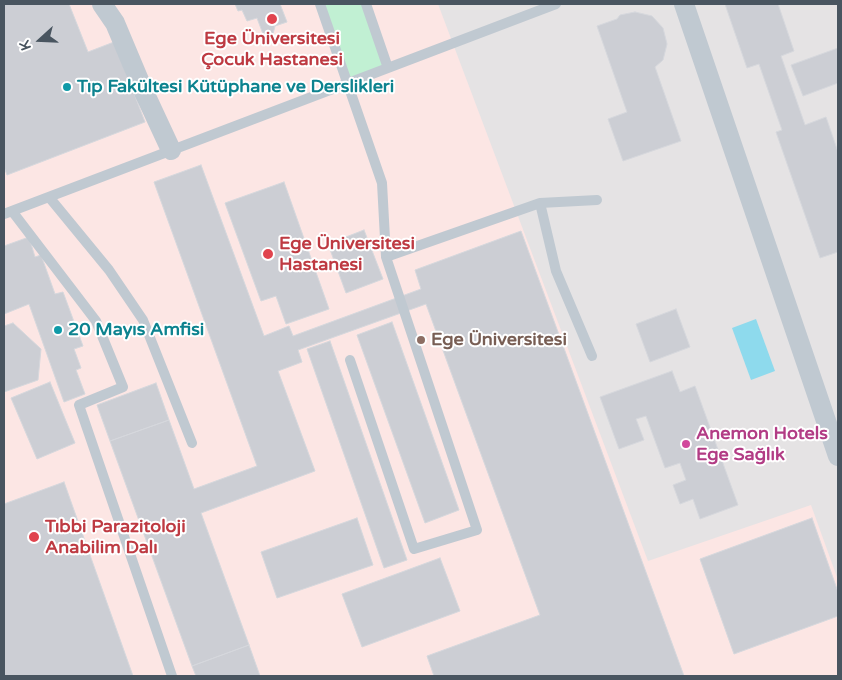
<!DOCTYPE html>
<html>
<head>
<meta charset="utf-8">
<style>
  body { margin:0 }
  #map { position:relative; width:842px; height:680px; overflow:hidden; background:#f4f2f2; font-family:"Varela Round",sans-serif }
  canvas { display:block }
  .frame { position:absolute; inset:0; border:5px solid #495560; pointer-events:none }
  .north { position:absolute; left:15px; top:15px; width:50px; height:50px; -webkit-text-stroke:4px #fff; paint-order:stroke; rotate:250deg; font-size:14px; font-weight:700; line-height:20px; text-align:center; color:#495560 }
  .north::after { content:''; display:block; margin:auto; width:18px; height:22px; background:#495560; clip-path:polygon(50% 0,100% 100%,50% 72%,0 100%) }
</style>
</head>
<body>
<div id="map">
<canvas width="842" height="680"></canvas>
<div class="frame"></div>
<div class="north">K</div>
</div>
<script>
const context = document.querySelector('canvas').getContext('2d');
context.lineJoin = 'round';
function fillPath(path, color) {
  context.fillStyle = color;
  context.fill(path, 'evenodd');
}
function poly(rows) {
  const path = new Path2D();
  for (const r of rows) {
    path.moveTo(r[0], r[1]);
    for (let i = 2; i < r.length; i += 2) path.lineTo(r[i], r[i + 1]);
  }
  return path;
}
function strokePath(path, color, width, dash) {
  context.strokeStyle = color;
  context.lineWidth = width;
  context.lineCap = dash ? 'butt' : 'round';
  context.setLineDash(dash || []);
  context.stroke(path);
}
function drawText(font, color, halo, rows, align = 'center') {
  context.font = font + ' "Varela Round",sans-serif';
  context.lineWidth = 4;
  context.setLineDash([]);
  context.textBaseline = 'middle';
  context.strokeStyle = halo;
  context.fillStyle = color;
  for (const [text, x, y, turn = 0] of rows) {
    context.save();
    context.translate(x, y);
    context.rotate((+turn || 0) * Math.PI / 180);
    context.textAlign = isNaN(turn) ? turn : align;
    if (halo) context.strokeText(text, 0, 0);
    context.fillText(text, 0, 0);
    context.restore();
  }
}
const education = poly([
  [4,4,838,4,838,676,4,676]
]);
const medical = poly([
  [4,4,438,4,648,561,811,505,838,580,838,676,4,676]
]);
const green = poly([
  [320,4,366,4,388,68,348,84]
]);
const water = poly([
  [756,319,775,371,751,380,732,328]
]);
const building = poly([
  [4,4,69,4,88,52,114,42,145,122,7,175,4,167,4,4],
  [235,4,280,4,287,22,275,26,273,34,266,36,263,34,257,18,247,21,242,10,238,11,235,4],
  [725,4,778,4,794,51,781,56,805,125,826,117,838,152,838,252,820,258,776,132,782,130,759,64,747,68,725,4],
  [635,12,652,16,663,28,667,44,663,60,655,67,681,141,623,161,608,119,627,112,597,26,617,19,620,15,635,12],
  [838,48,838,83,803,96,791,65,838,48],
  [201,165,264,336,289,326,293,336,421,289,415,270,521,231,684,676,434,676,427,656,540,615,426,304,298,350,302,362,278,371,315,471,201,513,249,645,192,666,110,441,169,420,194,489,257,466,154,182,201,165],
  [284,182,329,309,286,324,276,296,261,301,225,203,284,182],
  [364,230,383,279,346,293,328,244,364,230],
  [29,237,35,257,41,255,55,294,63,292,83,346,74,349,81,368,76,370,85,394,64,402,29,304,4,314,4,246,29,237],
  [676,309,690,347,650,362,636,324,676,309],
  [392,322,459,510,425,523,357,335,392,322],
  [13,323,41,349,38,380,4,392,4,326,13,323],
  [330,341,407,560,384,568,307,349,330,341],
  [672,371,680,392,695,386,738,505,700,519,693,499,680,504,673,485,686,480,680,463,665,468,646,416,636,419,644,440,619,449,600,397,672,371],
  [50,382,75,443,37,459,11,398,50,382],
  [156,383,169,420,110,441,97,405,156,383],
  [64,482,133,676,4,676,4,504,64,482],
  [357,518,373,565,277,598,261,552,357,518],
  [812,518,838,592,838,616,734,654,700,559,812,518],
  [440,558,460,611,362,647,342,594,440,558],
  [249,645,260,676,196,676,192,666,249,645]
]);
const service = poly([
  [320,4,382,183,386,257,477,530,414,549,350,360],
  [366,4,388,68],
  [49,197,109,270,143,320,192,443],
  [540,203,556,271,592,356],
  [12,211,96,321,123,387,79,405,172,676],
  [4,214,556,4],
  [386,257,540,203,597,200]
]);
const minor = poly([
  [102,4,115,23,144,92,171,150],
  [684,4,838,456]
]);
const markers = [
  [272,19,6,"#e0444e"],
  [67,87,5,"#0f9aa8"],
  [268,254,6,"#e0444e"],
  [58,330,5,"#0f9aa8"],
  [421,340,5,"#8d6e63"],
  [686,444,5,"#d1479c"],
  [34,537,6,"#e0444e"]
];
const healthNames = [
  ["Ege Üniversitesi",272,39,"center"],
  ["Çocuk Hastanesi",272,60,"center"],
  ["Ege Üniversitesi",279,244],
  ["Hastanesi",279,265],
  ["Tıbbi Parazitoloji",45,527],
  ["Anabilim Dalı",45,548]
];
const cultureNames = [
  ["Tıp Fakültesi Kütüphane ve Derslikleri",77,87],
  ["20 Mayıs Amfisi",68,330]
];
const educationNames = [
  ["Ege Üniversitesi",431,340]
];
const hotelNames = [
  ["Anemon Hotels",696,434],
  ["Ege Sağlık",696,455]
];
fillPath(education, '#e5e3e4');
fillPath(medical, '#fce6e4');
fillPath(green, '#c1f0d3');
fillPath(water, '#8edaed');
fillPath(building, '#ccced4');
strokePath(building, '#d6d8dd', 1);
strokePath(service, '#c0c9d1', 10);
strokePath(minor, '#c0c9d1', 20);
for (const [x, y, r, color] of markers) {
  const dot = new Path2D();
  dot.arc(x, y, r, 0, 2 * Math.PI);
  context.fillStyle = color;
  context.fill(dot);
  strokePath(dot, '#fff', 2);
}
drawText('bold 18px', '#be3a42', '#fff', healthNames, 'left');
drawText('bold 18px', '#0d838f', '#fff', cultureNames, 'left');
drawText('bold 18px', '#785e54', '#fff', educationNames, 'left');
drawText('bold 18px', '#b23c85', '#fff', hotelNames, 'left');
</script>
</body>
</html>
